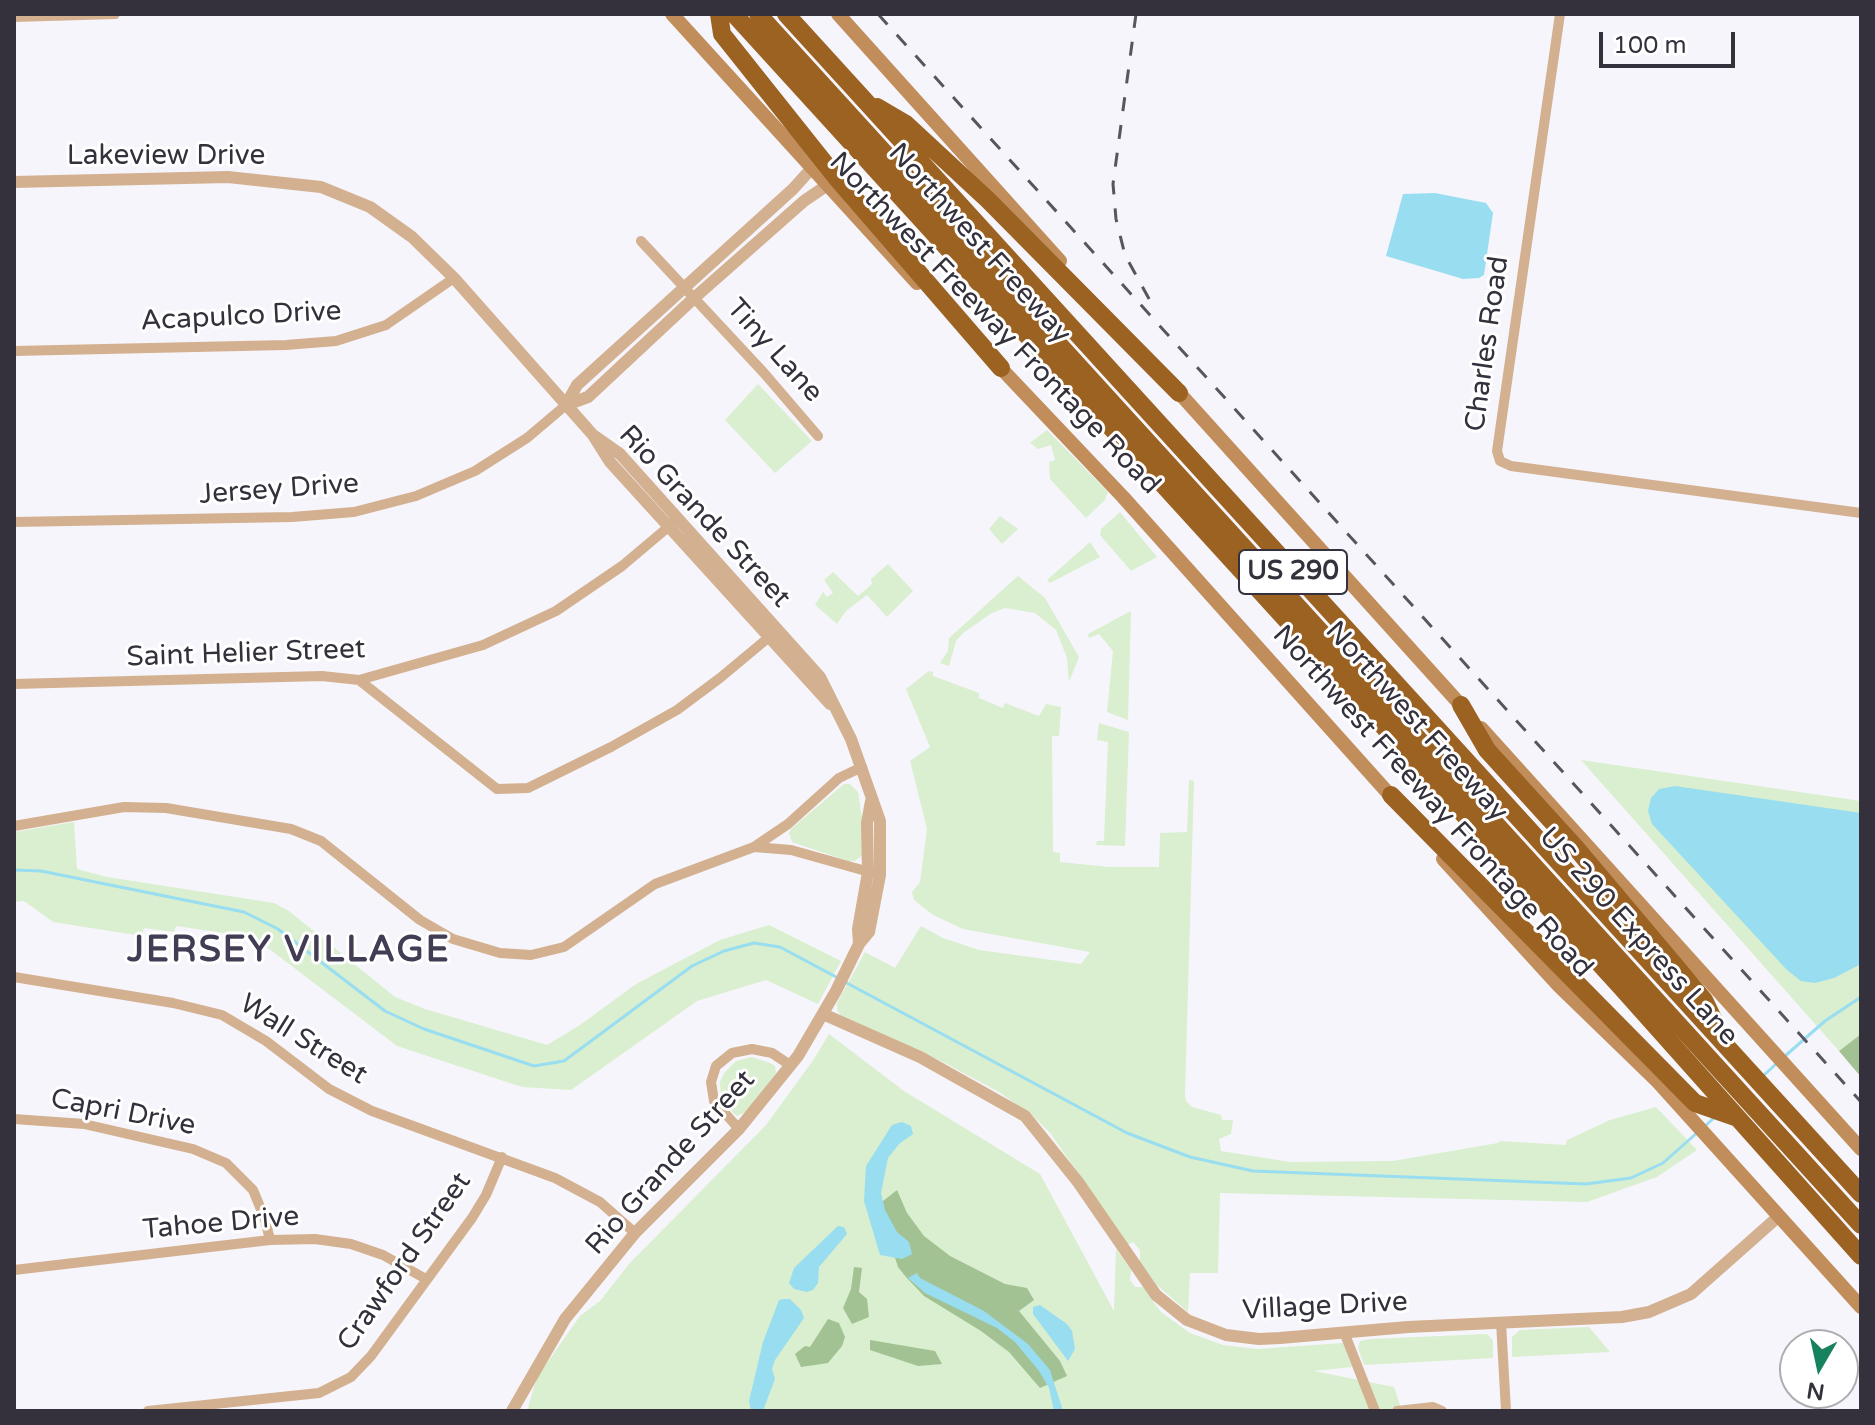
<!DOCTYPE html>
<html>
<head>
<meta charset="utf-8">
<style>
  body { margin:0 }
  #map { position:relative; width:1875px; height:1425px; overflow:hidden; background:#f6f5fb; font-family:"Varela Round",sans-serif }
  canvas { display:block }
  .frame { position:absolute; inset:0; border:16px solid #34313d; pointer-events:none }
  .north { position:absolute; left:1779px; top:1329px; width:80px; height:80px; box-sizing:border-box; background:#fff; border:2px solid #aeadb1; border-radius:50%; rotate:189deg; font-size:22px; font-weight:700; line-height:32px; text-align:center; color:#34313d }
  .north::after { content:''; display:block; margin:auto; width:28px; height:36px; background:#17825f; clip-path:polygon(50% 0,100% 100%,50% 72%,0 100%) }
  .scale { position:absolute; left:1599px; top:32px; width:136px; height:36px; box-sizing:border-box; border:4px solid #34313d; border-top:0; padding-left:10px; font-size:24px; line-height:28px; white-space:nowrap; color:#34313d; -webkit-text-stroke:6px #fff; paint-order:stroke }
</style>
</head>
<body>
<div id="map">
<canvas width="1875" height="1425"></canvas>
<div class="frame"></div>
<div class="north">N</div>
<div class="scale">100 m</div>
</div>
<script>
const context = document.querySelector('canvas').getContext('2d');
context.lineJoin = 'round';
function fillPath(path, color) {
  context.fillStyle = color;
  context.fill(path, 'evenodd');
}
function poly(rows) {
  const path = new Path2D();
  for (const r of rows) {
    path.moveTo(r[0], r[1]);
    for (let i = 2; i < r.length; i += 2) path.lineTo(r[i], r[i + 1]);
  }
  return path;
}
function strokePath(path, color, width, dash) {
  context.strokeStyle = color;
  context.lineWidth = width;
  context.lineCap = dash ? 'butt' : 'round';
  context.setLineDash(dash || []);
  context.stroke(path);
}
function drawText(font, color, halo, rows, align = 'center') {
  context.font = font + ' "Varela Round",sans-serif';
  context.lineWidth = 6;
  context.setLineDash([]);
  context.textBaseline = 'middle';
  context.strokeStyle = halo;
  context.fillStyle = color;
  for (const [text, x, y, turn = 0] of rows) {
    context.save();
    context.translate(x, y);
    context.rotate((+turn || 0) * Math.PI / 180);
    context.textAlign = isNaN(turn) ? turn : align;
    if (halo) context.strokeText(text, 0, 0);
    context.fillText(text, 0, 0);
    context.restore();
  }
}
const green = poly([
  [758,384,812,441,775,473,725,420],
  [1047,430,1108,492,1105,500,1086,518,1050,479,1049,462,1055,460,1051,445,1038,449,1030,443],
  [1120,512,1157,557,1131,571,1100,535,1101,529],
  [1000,516,1018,529,1002,544,989,529],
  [1090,542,1100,557,1050,583,1047,580],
  [888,564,913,591,887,617,867,595,846,611,837,624,815,605,823,592,827,597,833,593,824,580,833,572,858,596,872,584,871,579],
  [1018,576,1045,598,1079,657,1069,682,1067,658,1056,630,1035,613,1005,608,992,613,963,633,956,641,949,666,940,663,948,651,949,638],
  [1131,611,1128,720,1107,712,1113,651,1099,634,1089,638,1088,634],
  [929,671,933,672,933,676,979,693,979,698,1003,708,1005,703,1039,716,1046,704,1061,707,1059,736,1052,736,1053,852,1060,853,1060,862,1109,867,1159,867,1160,833,1187,832,1189,780,1194,781,1185,1094,1186,1101,1192,1107,1221,1115,1222,1120,1233,1120,1231,1134,1219,1139,1221,1151,1290,1162,1393,1161,1498,1143,1500,1141,1566,1145,1567,1140,1610,1120,1656,1107,1697,1150,1657,1177,1587,1202,1220,1193,1218,1273,1190,1273,1188,1312,1157,1285,1140,1262,1140,1250,1133,1242,1127,1245,1051,1134,1033,1116,999,1092,943,1062,841,1016,837,1010,837,1003,865,952,895,968,921,926,943,938,979,950,1081,964,1090,952,963,929,933,915,914,900,912,892,920,882,927,829,910,761,930,747,906,689],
  [1099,723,1129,732,1125,846,1096,845,1097,841,1104,841,1108,742,1097,740],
  [1581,760,1861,801,1861,1034,1839,1051],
  [844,784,850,784,858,792,865,838,863,855,855,861,848,861,792,842,789,833,791,829],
  [74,822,77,869,107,877,274,903,289,911,395,997,425,1009,547,1045,580,1025,636,984,720,940,769,925,841,961,818,1004,766,980,697,1001,571,1090,522,1087,397,1046,268,948,254,941,236,935,176,926,174,932,144,928,142,936,53,922,24,901,14,902,14,832],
  [829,1034,904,1091,1040,1174,1114,1311,1116,1249,1131,1270,1130,1280,1135,1287,1143,1287,1161,1312,1190,1333,1223,1345,1257,1349,1343,1343,1352,1367,1314,1371,1394,1387,1402,1411,527,1411,537,1377,580,1316,600,1301,629,1264,766,1125,814,1059],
  [752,1057,770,1063,775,1066,776,1073,748,1111,737,1116,726,1107,721,1099,720,1082,724,1073,736,1061],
  [1589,1327,1610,1352,1512,1357,1512,1337,1520,1330],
  [1487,1334,1493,1340,1493,1358,1364,1365,1358,1348,1360,1341,1370,1339]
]);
const forest = poly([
  [1861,1034,1861,1077,1839,1051],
  [897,1190,907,1213,924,1236,950,1256,1005,1284,1027,1288,1034,1300,1019,1311,1060,1361,1067,1376,1040,1388,1009,1352,981,1331,924,1296,906,1277,898,1267,878,1205],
  [854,1267,862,1268,859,1292,867,1299,869,1317,852,1324,843,1308,851,1289],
  [828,1319,839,1323,845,1337,842,1346,828,1363,801,1367,795,1354,805,1346,810,1347],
  [870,1340,935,1351,942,1364,918,1366,870,1350]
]);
const water = poly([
  [1435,193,1486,203,1493,213,1484,275,1479,278,1463,279,1386,256,1403,194],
  [1675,786,1861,813,1861,964,1834,978,1815,983,1801,981,1787,970,1652,824,1648,811,1651,798,1659,789],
  [902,1122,911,1126,913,1134,899,1144,888,1158,881,1193,885,1210,897,1232,909,1242,912,1254,902,1259,880,1255,864,1201,866,1166,892,1125],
  [838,1226,844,1227,847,1234,819,1267,818,1283,813,1290,807,1292,794,1289,789,1283,794,1268],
  [917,1273,920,1278,984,1311,1028,1344,1050,1370,1063,1411,1054,1411,1049,1388,1039,1371,1015,1342,997,1328,925,1293,908,1278],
  [784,1299,790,1299,801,1310,804,1318,775,1360,772,1369,775,1379,764,1408,762,1411,751,1411,749,1401,763,1342,779,1300],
  [1040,1305,1067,1324,1072,1331,1075,1349,1068,1361,1033,1314,1033,1307]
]);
const stream = poly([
  [14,870,41,871,244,912,278,929,385,1011,424,1029,534,1066,564,1061,692,966,724,951,754,943,780,947,838,978],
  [845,982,1127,1133,1190,1157,1253,1171,1586,1184,1631,1178,1663,1163,1698,1132],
  [1785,1056,1825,1021,1861,997],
  [1764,1075,1776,1064],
  [1704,1127,1716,1116]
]);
const minor = poly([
  [1560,14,1497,451,1500,461,1511,466,1861,513],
  [14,17,115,14],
  [641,241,764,373,818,436],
  [14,351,286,345,336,341,386,325,454,278],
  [14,522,292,517,354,512,416,496,475,471,527,438,566,405],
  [359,680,497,789,528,788,611,747,677,710,720,678,774,633],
  [14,684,322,676,359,680,483,645,556,611,622,566,673,523],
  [14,826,124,807,166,808,291,829,321,841,420,920,453,939,500,953,531,955,564,947,655,884,754,847,791,850,873,873],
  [754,847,788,824,839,778,862,767],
  [14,977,173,1003,222,1015,266,1041,329,1089,372,1111,555,1178,600,1202,635,1233],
  [14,1119,84,1124,193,1149,226,1163,253,1190,265,1219,270,1240],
  [739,1129,714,1101,711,1082,716,1066,732,1053,752,1049,772,1053,790,1065],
  [14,1270,270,1240,315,1239,351,1244,383,1255,426,1279],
  [1501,1322,1506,1411],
  [1344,1332,1375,1411],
  [148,1411,319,1393,351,1377,371,1356,472,1218,486,1195,502,1157],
  [1397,1411,1433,1407,1442,1411]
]);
const tertiary = poly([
  [14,182,228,177,321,187,370,207,412,237,454,278,593,435,610,462,830,704],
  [566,405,588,397,693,299,804,201,826,186],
  [566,405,577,385,793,189,811,169],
  [859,944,858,929,868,872,867,823,871,801],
  [823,1014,920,1057,1025,1116,1078,1182,1156,1295,1187,1320,1226,1335,1259,1339,1280,1338,1408,1327,1622,1317,1649,1312,1691,1294,1779,1216],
  [512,1411,565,1319,635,1233,739,1129,798,1056,836,991,859,944,869,932,880,875,880,821,851,739,820,677,620,454,593,435]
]);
const secondary = poly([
  [672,14,917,283],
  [838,14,1060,261],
  [996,363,1123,497,1397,803],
  [1173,386,1467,712],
  [1481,728,1861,1149],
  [1443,859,1559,986,1658,1082,1861,1307]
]);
const motorway = poly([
  [719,14,722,34,835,176,1001,368],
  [734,14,1620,986,1861,1256],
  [758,14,1861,1225],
  [786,14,1861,1194],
  [877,107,906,124,988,200,1179,393],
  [1461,705,1487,750,1576,848,1704,1000,1716,1025],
  [1391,795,1695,1103,1735,1117]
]);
const rail = poly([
  [878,14,1861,1102],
  [1136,14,1113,184,1116,219,1125,255,1154,308]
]);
const shields = [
  [1293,572,108]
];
const shieldNames = [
  ["US 290",1293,572]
];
const streetNames = [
  ["Lakeview Drive",166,157],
  ["Northwest Freeway",979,244,48],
  ["Acapulco Drive",241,317,-3],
  ["Northwest Freeway Frontage Road",994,324,46],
  ["Charles Road",1488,344,-82],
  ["Tiny Lane",774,351,48],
  ["Jersey Drive",279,490,-4],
  ["Rio Grande Street",704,517,47],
  ["Saint Helier Street",246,654,-2],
  ["Northwest Freeway",1416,722,48],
  ["Northwest Freeway Frontage Road",1432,802,48],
  ["US 290 Express Lane",1638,937,48],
  ["Wall Street",303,1040,32],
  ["Capri Drive",123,1113,11],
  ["Rio Grande Street",671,1163,-48],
  ["Tahoe Drive",221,1224,-5],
  ["Crawford Street",405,1262,-55],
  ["Village Drive",1325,1307,-3]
];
const districtNames = [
  ["JERSEY VILLAGE",289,952]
];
fillPath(green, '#d9efcf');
fillPath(forest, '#a2c293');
fillPath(water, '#99ddf1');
strokePath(stream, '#99ddf1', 3);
strokePath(minor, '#d3b090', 10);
strokePath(tertiary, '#d3b090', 12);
strokePath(secondary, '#c08d5b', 14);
strokePath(motorway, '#9b6221', 18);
strokePath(rail, '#585560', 3, [14, 14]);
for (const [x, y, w] of shields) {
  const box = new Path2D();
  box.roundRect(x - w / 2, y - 22, w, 44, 6);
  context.fillStyle = '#fff';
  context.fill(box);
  strokePath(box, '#34313d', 2);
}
drawText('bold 26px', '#34313d', null, shieldNames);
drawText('28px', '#34313d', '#fff', streetNames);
context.letterSpacing = '2px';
drawText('bold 36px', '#423c54', '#fff', districtNames);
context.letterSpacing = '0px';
</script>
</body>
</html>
